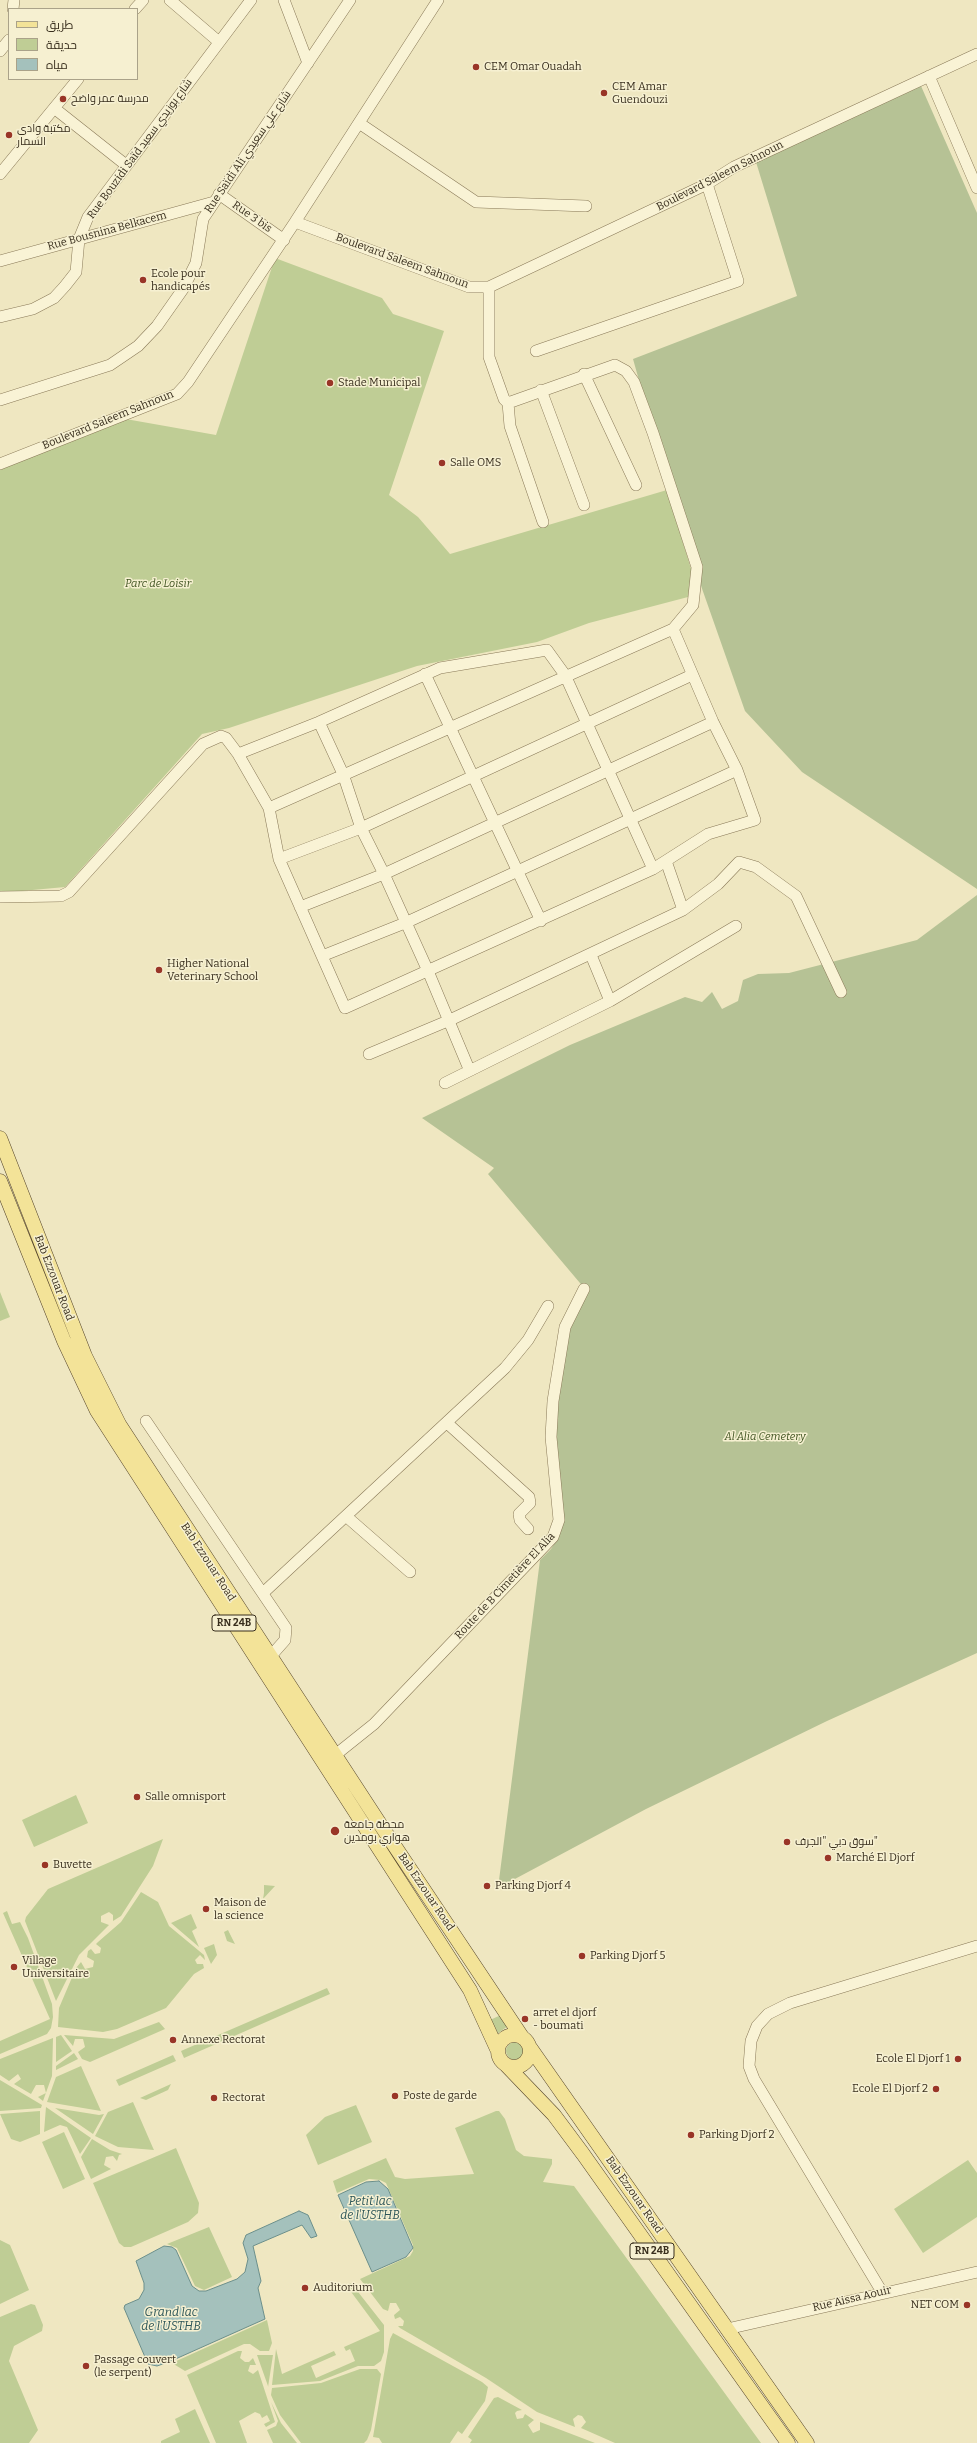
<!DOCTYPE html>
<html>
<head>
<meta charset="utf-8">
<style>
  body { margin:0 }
  #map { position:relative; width:977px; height:2443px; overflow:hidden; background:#efe7c1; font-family:Bitter,Cairo,serif }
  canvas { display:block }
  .legend { position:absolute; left:8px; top:8px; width:130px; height:72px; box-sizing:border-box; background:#f6f0d1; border:1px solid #aaa289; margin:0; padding:5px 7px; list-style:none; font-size:12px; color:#382e1d }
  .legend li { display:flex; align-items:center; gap:8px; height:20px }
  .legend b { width:20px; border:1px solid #aaa289 }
</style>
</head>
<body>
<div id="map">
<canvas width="977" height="2443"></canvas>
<ul class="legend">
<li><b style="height:5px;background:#f3e398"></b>طريق</li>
<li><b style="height:11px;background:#bfcd95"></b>حديقة</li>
<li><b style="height:11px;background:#a4c1bc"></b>مياه</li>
</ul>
</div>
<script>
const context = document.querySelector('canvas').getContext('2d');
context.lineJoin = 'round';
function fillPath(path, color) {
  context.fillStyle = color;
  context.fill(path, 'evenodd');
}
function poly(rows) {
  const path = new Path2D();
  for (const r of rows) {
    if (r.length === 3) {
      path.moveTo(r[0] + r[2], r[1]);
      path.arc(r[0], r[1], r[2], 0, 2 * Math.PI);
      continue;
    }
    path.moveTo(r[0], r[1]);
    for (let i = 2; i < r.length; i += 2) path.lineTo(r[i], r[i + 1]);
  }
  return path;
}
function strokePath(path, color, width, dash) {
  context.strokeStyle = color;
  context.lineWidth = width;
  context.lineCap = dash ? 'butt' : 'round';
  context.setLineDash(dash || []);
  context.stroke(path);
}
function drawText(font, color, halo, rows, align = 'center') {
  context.font = font + ' Bitter,Cairo,serif';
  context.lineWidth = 3;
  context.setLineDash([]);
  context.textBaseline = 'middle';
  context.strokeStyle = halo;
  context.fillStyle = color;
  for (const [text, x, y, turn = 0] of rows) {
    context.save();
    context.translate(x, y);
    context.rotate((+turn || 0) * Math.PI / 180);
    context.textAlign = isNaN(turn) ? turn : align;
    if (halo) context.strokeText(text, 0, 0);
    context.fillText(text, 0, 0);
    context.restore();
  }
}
const green = poly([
  [275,258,382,298,393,314,444,331,389,495,418,517,450,554,667,490,692,572,688,597,589,623,537,642,417,666,229,728,202,734,65,887,0,893,0,470,120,418,216,435],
  [0,1292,10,1317,0,1321],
  [76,1795,88,1823,34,1847,22,1820],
  [163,1839,153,1866,121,1916,113,1921,113,1915,109,1912,101,1916,101,1922,109,1925,79,1955,56,2001,25,1921,26,1917,48,1889],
  [264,1885,275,1886,263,1899,264,1893],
  [141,1892,158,1902,169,1926,204,1955,205,1960,200,1955,195,1960,197,1964,203,1964,204,1968,194,1974,166,2008,117,2029,103,2032,58,2027,59,2008,76,1968,81,1962,85,1969,93,1967,94,1961,87,1957,88,1951,91,1949,95,1954,100,1953,101,1948,96,1944,98,1942,121,1922],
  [7,1911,12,1924,20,1922,28,1938,52,2004,53,2017,51,2028,47,2034,0,2054,0,2041,50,2019,3,1913],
  [191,1914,197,1928,192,1931,199,1947,171,1923],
  [228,1930,235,1944,227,1941,224,1932],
  [214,1944,217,1955,211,1964,204,1948],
  [327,1988,330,1994,184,2058,181,2051],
  [501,2015,508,2026,497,2034,490,2020],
  [159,2022,165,2029,90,2062,82,2059,78,2052,85,2047,83,2039,75,2039,73,2046,64,2035,114,2039],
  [61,2035,72,2051,56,2062,56,2037],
  [53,2038,52,2076,43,2101,38,2097,46,2093,44,2085,36,2085,31,2094,14,2084,21,2079,18,2074,9,2081,0,2075,0,2059],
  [515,2051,9],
  [74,2053,78,2059,56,2070,56,2066],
  [173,2055,176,2061,119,2086,116,2080],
  [81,2066,101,2111,47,2102,56,2077],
  [0,2080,42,2105,41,2108,0,2111],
  [171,2084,168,2090,146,2100,140,2098],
  [133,2102,153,2148,154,2150,118,2147,95,2136,108,2112],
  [356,2105,372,2142,318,2165,306,2135,325,2117],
  [46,2107,91,2138,80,2154,67,2127,60,2125,44,2132],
  [55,2108,99,2115,104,2114,93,2134],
  [40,2111,40,2134,20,2142,11,2139,0,2114],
  [496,2111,499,2111,505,2119,516,2150,524,2156,552,2159,552,2164,543,2182,574,2186,761,2443,615,2443,581,2428,586,2422,582,2416,578,2415,573,2419,575,2427,537,2412,486,2378,400,2328,398,2326,403,2326,404,2321,400,2317,395,2319,394,2315,400,2310,396,2303,390,2303,388,2311,383,2309,360,2279,410,2256,413,2251,413,2245,386,2183,380,2180,369,2179,337,2193,333,2181,386,2158,395,2177,405,2179,474,2174,455,2128],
  [64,2132,85,2179,63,2189,42,2142],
  [92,2139,110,2150,122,2154,119,2155,117,2161,113,2156,106,2157,104,2165,111,2169,91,2179,81,2157],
  [176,2148,199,2203,198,2213,188,2222,131,2247,124,2247,119,2243,93,2183],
  [968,2160,977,2173,977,2217,923,2253,894,2209],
  [209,2227,232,2277,204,2290,195,2286,177,2248,167,2244],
  [0,2240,10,2245,29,2290,0,2304],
  [351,2283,384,2325,384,2352,381,2361,374,2366,358,2366,320,2381,272,2385,276,2349,282,2374,334,2351,336,2355,311,2366,316,2378,355,2361,350,2349,346,2351,344,2347,380,2331,346,2285],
  [31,2304,35,2305,43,2325,42,2331,14,2346,9,2361,38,2430,29,2443,0,2443,0,2317],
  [267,2320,272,2343,269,2351,260,2351,250,2344,244,2344,185,2371,172,2363],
  [393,2333,482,2382,488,2387,485,2401,462,2434,458,2431,450,2443,382,2443,379,2438,373,2437,390,2339],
  [238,2351,242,2351,240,2358,245,2362,249,2362,253,2358,256,2365,250,2365,248,2371,253,2374,258,2370,275,2422,266,2427,264,2424,270,2421,267,2415,262,2418,260,2414,255,2412,239,2421,247,2443,216,2443,187,2375],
  [257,2355,273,2355,268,2387,268,2386],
  [360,2369,377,2369,381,2374,371,2430,367,2440,364,2443,301,2443,280,2415,271,2395,272,2388,321,2383],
  [498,2397,522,2410,517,2411,515,2413,517,2419,523,2418,525,2414,534,2420,528,2425,533,2433,540,2430,540,2422,595,2443,470,2443,472,2440,468,2437,494,2398],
  [271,2402,281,2423,297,2443,273,2443,267,2430,276,2426,278,2421],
  [195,2409,210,2443,161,2443,161,2441,180,2432,175,2419]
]);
const cemetery = poly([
  [921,86,977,213,977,889,802,772,745,711,680,526,633,359,797,296,756,162],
  [977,895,977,1653,827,1721,646,1809,498,1888,540,1560,551,1549,558,1538,552,1427,571,1321,585,1289,488,1174,494,1168,422,1118,570,1045,685,997,702,1002,712,992,722,1009,738,1001,743,980,758,974,789,973,917,940]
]);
const water = poly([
  [379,2181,388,2189,413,2248,406,2257,372,2272,338,2195,366,2182,379,2181],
  [299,2211,308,2215,317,2236,311,2238,302,2225,253,2246,261,2281,258,2288,265,2319,171,2361,157,2366,148,2364,124,2308,125,2305,139,2299,144,2290,144,2283,136,2261,164,2246,172,2247,176,2250,192,2286,199,2291,206,2291,237,2279,245,2272,248,2259,243,2243,246,2235,299,2211]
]);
const minor = poly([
  [170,0,219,42],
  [284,0,308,63],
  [13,9,14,0],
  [135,9,143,0],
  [0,51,9,40],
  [929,76,977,188],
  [54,108,126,165],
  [359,123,476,202,586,206],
  [0,174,78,79],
  [219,194,284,240],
  [295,222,438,0],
  [0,261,214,202],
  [0,317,33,309,54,298,65,286,76,272,79,239,88,217,251,0],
  [536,351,738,281,707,184],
  [584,374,636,485],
  [541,390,584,505],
  [0,400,110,365,138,346,157,326,183,289,196,263,203,219,350,0],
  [508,403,510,426,543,522],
  [0,464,177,394,188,382,295,222,469,287,489,287,707,184,734,167,977,54],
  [425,674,541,921],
  [319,722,343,774,361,828,384,874,428,971,469,1069],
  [238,754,319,722,440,668,547,650,565,675,653,869],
  [269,808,673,629,693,605,697,567,653,433,634,382,626,371,615,365,508,403,504,399,489,357,489,287],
  [279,859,361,828,692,675],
  [666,861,683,910],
  [0,897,61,896,69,892,203,744,221,736,226,738,238,754,269,808,279,859,345,1008,653,869,708,834,755,820,737,770,713,722,673,629],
  [300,907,384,874,713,722],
  [591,955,610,1001],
  [322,956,405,923,737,770],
  [369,1054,450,1020,683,910,718,884,739,862,756,867,796,896,841,992],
  [445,1083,610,1001,736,926],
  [146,1421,286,1628,285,1640,270,1657],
  [447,1423,529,1497,530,1503,519,1514,520,1520,528,1529],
  [347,1517,410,1572],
  [263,1593,505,1368,528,1340,548,1306],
  [329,1760,374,1724,553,1537,559,1520,551,1437,553,1401,565,1327,584,1289],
  [882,2292,754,2079,749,2066,751,2041,757,2026,768,2014,790,2003,977,1946],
  [727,2329,977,2272]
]);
const major = poly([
  [0,1138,85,1356,119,1424,380,1824,522,2037],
  [0,1181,64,1341,97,1411,470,1990,497,2049],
  [514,2051,16],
  [529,2046,807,2443],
  [507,2066,554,2115,583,2154,788,2443]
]);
const markers = [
  [476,67,4,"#993527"],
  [604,93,4,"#993527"],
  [63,99,4,"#993527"],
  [9,135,4,"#993527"],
  [143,280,4,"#993527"],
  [330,383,4,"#993527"],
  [442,463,4,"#993527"],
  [159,970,4,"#993527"],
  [137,1797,4,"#993527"],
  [335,1831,5,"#993527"],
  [787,1842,4,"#993527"],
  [828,1858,4,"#993527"],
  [45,1865,4,"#993527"],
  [487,1886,4,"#993527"],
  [206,1909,4,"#993527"],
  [582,1956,4,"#993527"],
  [14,1967,4,"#993527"],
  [525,2019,4,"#993527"],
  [173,2040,4,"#993527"],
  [958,2059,4,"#993527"],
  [936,2089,4,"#993527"],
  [395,2096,4,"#993527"],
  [214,2098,4,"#993527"],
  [691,2135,4,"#993527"],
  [305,2288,4,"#993527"],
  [967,2305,4,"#993527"],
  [86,2366,4,"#993527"]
];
const shields = [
  [234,1623,44],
  [652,2251,44]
];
const shieldNames = [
  ["RN 24B",234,1623],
  ["RN 24B",652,2251]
];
const poiNames = [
  ["CEM Omar Ouadah",484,67],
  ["CEM Amar",612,87],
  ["Guendouzi",612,100],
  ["مدرسة عمر واضح",71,99],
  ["مكتبة وادي",17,129],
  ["السمار",17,142],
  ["Ecole pour",151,274],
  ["handicapés",151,287],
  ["Stade Municipal",338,383],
  ["Salle OMS",450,463],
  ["Higher National",167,964],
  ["Veterinary School",167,977],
  ["Salle omnisport",145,1797],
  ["محطة جامعة",344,1825],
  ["هواري بومدين",344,1838],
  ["سوق دبي \"الجرف\"",795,1842],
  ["Marché El Djorf",836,1858],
  ["Buvette",53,1865],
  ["Parking Djorf 4",495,1886],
  ["Maison de",214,1903],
  ["la science",214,1916],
  ["Parking Djorf 5",590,1956],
  ["Village",22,1961],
  ["Universitaire",22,1974],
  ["arret el djorf",533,2013],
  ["- boumati",533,2026],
  ["Annexe Rectorat",181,2040],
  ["Ecole El Djorf 1",950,2059,"right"],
  ["Ecole El Djorf 2",928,2089,"right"],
  ["Poste de garde",403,2096],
  ["Rectorat",222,2098],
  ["Parking Djorf 2",699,2135],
  ["Auditorium",313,2288],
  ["NET COM",959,2305,"right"],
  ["Passage couvert",94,2360],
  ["(le serpent)",94,2373]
];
const streetNames = [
  ["Rue Bouzidi Saïd شارع بوزيدي سعيد",140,149,-54],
  ["Rue Saïdi Ali شارع علي سعيدي",248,152,-56],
  ["Boulevard Saleem Sahnoun",720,176,-27],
  ["Rue 3 bis",252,217,35],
  ["Rue Bousnina Belkacem",107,231,-15],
  ["Boulevard Saleem Sahnoun",402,261,20],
  ["Boulevard Saleem Sahnoun",108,420,-22],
  ["Bab Ezzouar Road",54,1278,69],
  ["Bab Ezzouar Road",208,1562,57],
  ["Route de B Cimetière El Alia",505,1586,-47],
  ["Bab Ezzouar Road",426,1892,56],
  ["Bab Ezzouar Road",634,2195,55],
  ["Rue Aissa Aouir",852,2299,-13]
];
const parkNames = [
  ["Parc de Loisir",158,584],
  ["Al Alia Cemetery",765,1437]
];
const waterNames = [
  ["Petit lac",370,2202],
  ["de l'USTHB",370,2216],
  ["Grand lac",171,2313],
  ["de l'USTHB",171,2327]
];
fillPath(green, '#bfcd95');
fillPath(cemetery, '#b6c295');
fillPath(water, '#a4c1bc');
strokePath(water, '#6b8f8b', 1);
strokePath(minor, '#897958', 12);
strokePath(major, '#56462d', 15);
strokePath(minor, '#f9f3d5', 11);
strokePath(major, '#f3e398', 14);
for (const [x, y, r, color] of markers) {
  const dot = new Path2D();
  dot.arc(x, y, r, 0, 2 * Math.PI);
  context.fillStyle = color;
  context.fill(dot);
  strokePath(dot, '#f6f0d1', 1.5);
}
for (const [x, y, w] of shields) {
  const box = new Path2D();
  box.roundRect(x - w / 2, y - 8, w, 16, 3);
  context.fillStyle = '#f6f0d1';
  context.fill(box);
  strokePath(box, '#382e1d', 1);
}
drawText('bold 10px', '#382e1d', null, shieldNames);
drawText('11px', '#382e1d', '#f6f0d1', poiNames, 'left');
drawText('11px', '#382e1d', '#f6f0d1', streetNames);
drawText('italic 11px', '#425523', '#f6f0d1', parkNames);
drawText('italic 12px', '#2c5558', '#f6f0d1', waterNames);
</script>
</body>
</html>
